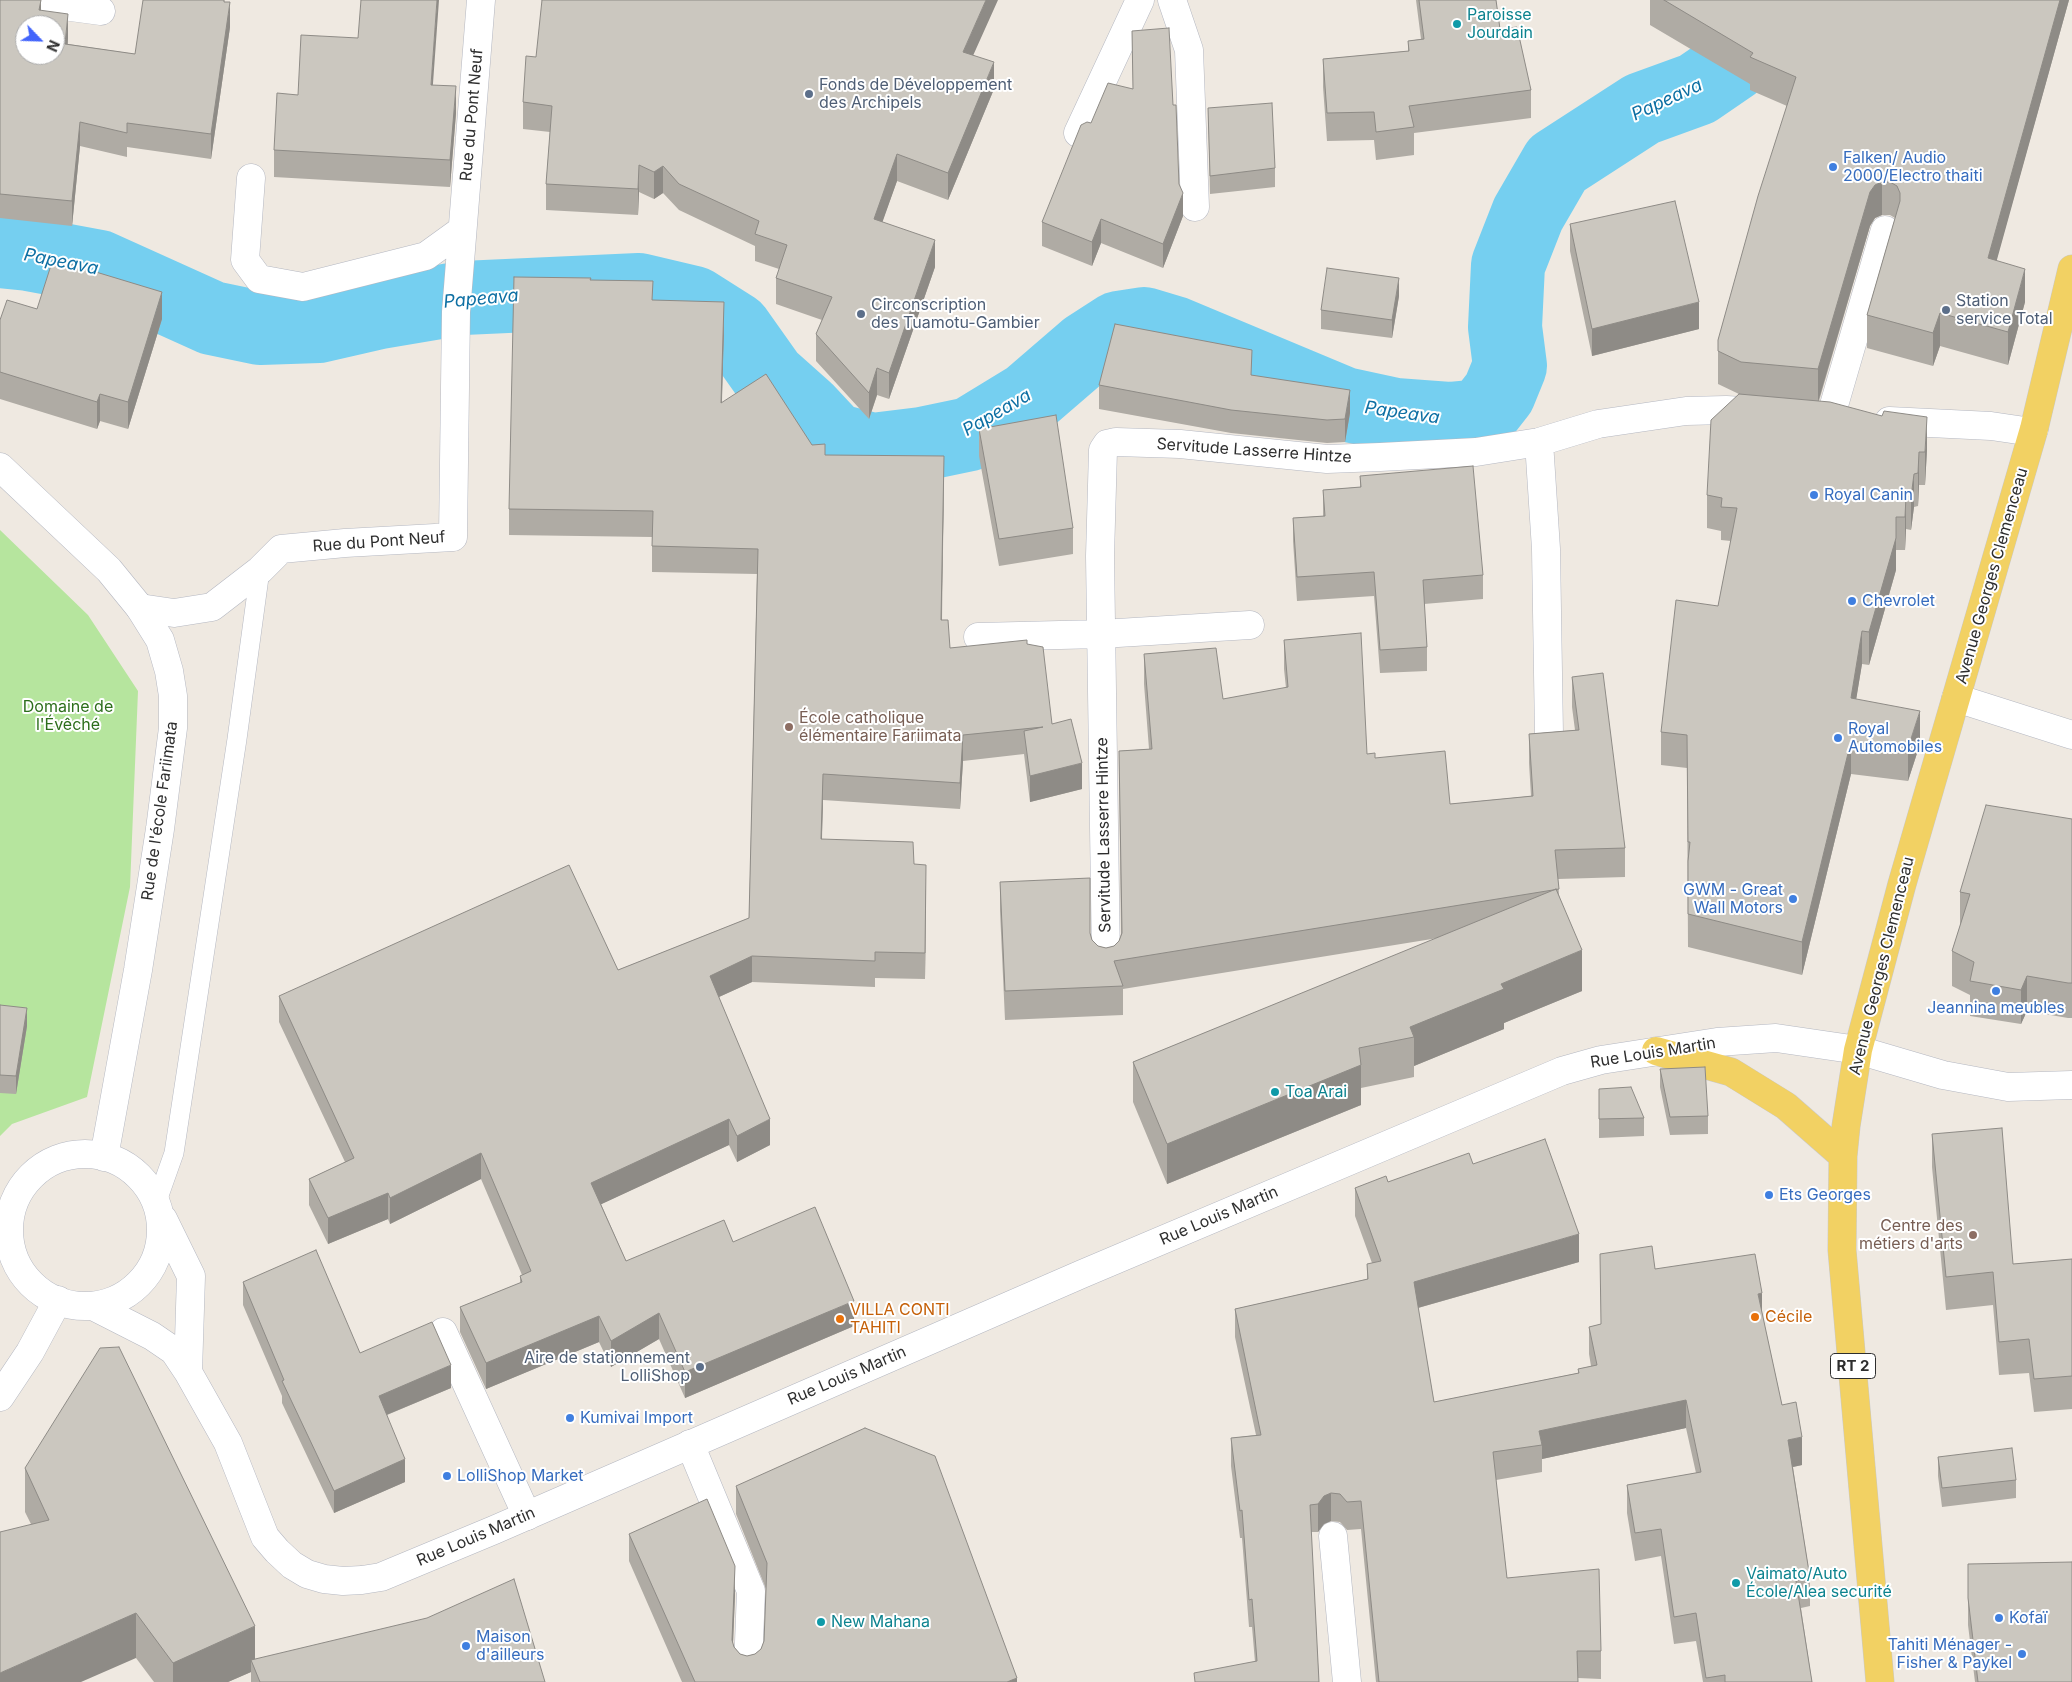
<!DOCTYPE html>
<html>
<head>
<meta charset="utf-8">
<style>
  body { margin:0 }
  #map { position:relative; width:2072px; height:1682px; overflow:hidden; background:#efe9e1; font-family:Inter,sans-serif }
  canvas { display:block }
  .north { position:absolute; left:15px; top:15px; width:50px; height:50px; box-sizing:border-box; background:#fff; border:1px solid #ababab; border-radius:50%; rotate:114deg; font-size:14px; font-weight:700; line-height:20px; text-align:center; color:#2e2e2e }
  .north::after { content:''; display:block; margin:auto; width:18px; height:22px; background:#4264fb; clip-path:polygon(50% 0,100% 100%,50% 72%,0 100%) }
</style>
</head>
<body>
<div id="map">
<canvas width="2072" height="1682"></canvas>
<div class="north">N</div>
</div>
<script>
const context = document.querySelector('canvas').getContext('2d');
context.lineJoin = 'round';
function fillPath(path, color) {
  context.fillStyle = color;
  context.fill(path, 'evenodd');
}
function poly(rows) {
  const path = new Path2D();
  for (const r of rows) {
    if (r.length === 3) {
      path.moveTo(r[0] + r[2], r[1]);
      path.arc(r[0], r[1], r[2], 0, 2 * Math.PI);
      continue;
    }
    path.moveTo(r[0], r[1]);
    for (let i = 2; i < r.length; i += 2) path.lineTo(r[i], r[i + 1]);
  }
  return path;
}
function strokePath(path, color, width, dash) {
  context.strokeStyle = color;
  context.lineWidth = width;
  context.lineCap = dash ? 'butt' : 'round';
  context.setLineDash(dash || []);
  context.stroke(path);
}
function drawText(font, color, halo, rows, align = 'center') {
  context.font = font + ' Inter,sans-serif';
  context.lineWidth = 4;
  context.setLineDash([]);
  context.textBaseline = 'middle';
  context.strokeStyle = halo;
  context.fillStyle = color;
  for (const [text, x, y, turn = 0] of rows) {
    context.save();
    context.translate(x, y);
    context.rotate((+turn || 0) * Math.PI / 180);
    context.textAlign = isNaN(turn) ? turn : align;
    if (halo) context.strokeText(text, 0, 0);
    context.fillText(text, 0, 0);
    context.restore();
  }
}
const green = poly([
  [0,530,88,615,138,691,130,887,87,1097,12,1124,0,1136]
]);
const river = poly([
  [0,251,29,254,99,267,212,318,260,328,319,326,380,312,463,298,639,290,694,303,735,329,769,377,806,410,834,440,873,450,922,444,970,434,1029,398,1087,348,1118,328,1144,324,1174,333,1344,404,1395,415,1449,419,1481,416,1499,393,1510,366,1505,327,1508,265,1528,214,1557,164,1642,109,1697,89,1732,65,1757,42,1767,10,1768,0]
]);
const lane = poly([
  [157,1201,174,1153,237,739,260,570]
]);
const street = poly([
  [19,0,101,11],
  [1172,0,1189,50,1195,207],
  [1078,133,1140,0],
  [251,178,245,260,259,279,303,287,426,256,462,230],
  [1830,419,1885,230],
  [1889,421,1991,426,2025,431,2034,429],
  [1539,442,1546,549,1549,735],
  [140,608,174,613,212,607,260,570,281,549,345,543,453,537,456,312,481,0],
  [978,637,1101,634,1250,625],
  [1956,698,2072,735],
  [1106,962,1100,556,1103,450,1107,444,1116,442,1180,444,1327,459,1380,457,1476,452,1539,442,1598,424,1686,411,1726,410,1759,412],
  [443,1332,527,1516],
  [0,1397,30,1352,58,1300],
  [690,1444,751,1591,748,1668],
  [1333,1536,1347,1682]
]);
const secondary = poly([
  [0,467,109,570,140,608,160,640,169,671,173,696,173,728,160,829,138,970,104,1157],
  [85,1230,76],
  [163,1219,191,1276,188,1372],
  [93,1306,152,1336,174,1351,188,1372,228,1443,265,1537,277,1551,292,1565,307,1574,324,1579,343,1581,362,1580,381,1577,494,1530,1082,1274,1562,1071,1601,1060,1717,1042,1776,1038,1858,1050,1943,1075,2008,1087,2072,1085]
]);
const primary = poly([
  [1656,1051,1731,1072,1786,1106,1843,1156],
  [1880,1682,1842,1250,1843,1156,1846,1126,1858,1050,1902,884,2034,429,2072,269]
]);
const wall = poly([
  [0,0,41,0,41,11,68,38,68,44,135,54,224,0,230,27,211,159,127,147,127,157,80,146,72,226,0,218],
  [1416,0,1496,0,1500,29,1531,90,1531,118,1414,133,1414,155,1376,160,1374,140,1327,141,1323,87,1323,59,1408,51,1408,41,1421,39],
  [1650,0,2069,0,1996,261,2025,302,2008,365,1940,346,1933,366,1867,348,1867,315,1895,218,1890,215,1882,215,1875,218,1870,226,1819,401,1927,450,1925,485,1919,485,1918,506,1914,507,1911,530,1906,529,1905,550,1896,550,1896,570,1869,665,1862,664,1856,699,1920,744,1908,781,1851,774,1802,975,1688,947,1687,768,1661,765,1661,732,1718,606,1731,541,1721,540,1721,531,1707,528,1707,495,1739,394,1718,384,1718,340,1787,106,1750,90,1750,84,1650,25],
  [1132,31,1173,105,1179,184,1183,216,1163,268,1101,243,1092,266,1042,246,1042,222,1091,123,1133,89],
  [974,55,994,89,948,200,897,181,882,222,935,267,889,399,877,395,869,419,816,361,816,334,822,320,776,304,776,278,779,269,755,261,755,246,679,210,663,193,654,199,639,192,638,215,546,210,546,184,550,132,523,129,523,102,536,57],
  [433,85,456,113,450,187,274,177,274,150],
  [1208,108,1275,168,1275,187,1210,194],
  [1570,224,1699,329,1592,356,1570,251],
  [591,280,653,300,724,327,722,402,812,445,825,455,944,481,942,620,950,648,1027,644,1052,724,1082,789,1030,802,1024,754,963,761,960,809,823,800,822,839,914,864,926,891,925,979,875,978,875,987,752,982,719,997,770,1145,737,1162,729,1145,601,1204,626,1261,733,1242,854,1326,685,1398,659,1339,611,1367,599,1342,486,1389,460,1332,460,1307,520,1283,520,1276,522,1275,481,1179,390,1224,388,1219,328,1244,309,1205,309,1179,345,1162,279,1022,279,996,618,970,749,918,757,574,652,572,652,537,509,535,509,509],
  [1399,296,1392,338,1321,329,1321,310],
  [37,309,162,319,128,429,100,421,97,429,0,399,0,320],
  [1252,375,1350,413,1345,442,1327,443,1231,433,1099,409,1099,385],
  [979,429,1073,528,1073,554,999,566,979,456],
  [1360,476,1483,575,1483,599,1424,604,1427,647,1427,671,1380,673,1374,596,1297,601,1293,541,1293,518,1323,516,1323,490,1360,487],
  [1284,640,1367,754,1375,758,1450,804,1531,796,1529,763,1529,734,1575,730,1572,707,1572,677,1625,848,1625,877,1558,879,1559,895,1582,991,1504,1023,1504,1029,1414,1066,1414,1077,1361,1088,1361,1105,1167,1184,1133,1102,1133,1062,1438,938,1123,989,1123,1015,1005,1020,1000,911,1000,882,1090,933,1092,940,1098,946,1106,948,1114,946,1119,941,1121,934,1119,751,1149,749,1144,684,1144,654,1223,699,1286,688,1284,669],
  [2072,819,2072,1018,2068,1018,2027,1011,2021,1024,1970,1016,1970,995,1952,986,1952,951,1960,926,1960,892],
  [0,1005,27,1026,16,1094,0,1093],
  [1660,1069,1708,1116,1708,1134,1670,1135,1660,1087],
  [1599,1089,1644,1118,1644,1136,1599,1138],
  [1932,1134,2013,1264,2072,1259,2072,1409,2034,1412,2029,1373,1999,1375,1993,1305,1946,1310,1932,1167],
  [1473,1164,1579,1262,1418,1308,1434,1402,1578,1373,1578,1369,1591,1366,1589,1354,1589,1327,1601,1324,1655,1269,1762,1313,1782,1405,1802,1465,1793,1467,1810,1578,1810,1606,1801,1608,1812,1682,1703,1682,1696,1641,1674,1644,1661,1556,1635,1561,1627,1513,1627,1485,1696,1473,1686,1428,1542,1459,1542,1472,1496,1480,1507,1578,1601,1651,1601,1679,1578,1678,1578,1682,1376,1682,1361,1529,1347,1530,1340,1522,1331,1521,1324,1524,1318,1532,1311,1532,1319,1682,1255,1662,1252,1627,1249,1627,1242,1538,1240,1538,1231,1466,1231,1438,1256,1435,1235,1337,1235,1309,1367,1279,1367,1264,1372,1263,1355,1216,1355,1188,1388,1182],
  [243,1282,360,1353,451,1388,387,1415,405,1482,334,1513,282,1403,282,1396,243,1305],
  [1938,1457,2016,1480,2016,1498,1942,1507,1938,1476],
  [25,1468,255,1659,545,1682,251,1682,251,1672,228,1682,154,1682,136,1658,31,1524,25,1512],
  [736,1486,1017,1682,682,1682,629,1561,629,1534,735,1594,733,1644,734,1647,740,1654,747,1656,755,1654,761,1649,764,1641,766,1589,736,1514],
  [1968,1564,2072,1682,1975,1682,1968,1625]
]);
const shadedWall = poly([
  [41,0,41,19,39,10],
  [437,0,439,0,431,111,431,85],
  [986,0,998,0,963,78,963,52],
  [2060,0,2069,0,1988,292,1988,258],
  [230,2,230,27,211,159,211,134],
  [68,14,68,38,65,68,65,44],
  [994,62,994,89,948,200,948,173],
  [456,86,456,113,450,187,450,160],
  [80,122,80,146,72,226,72,201],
  [897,154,897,181,874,246,874,219],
  [639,165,639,192,638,215,638,189],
  [663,166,663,193,654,199,654,172],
  [1882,182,1882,215,1875,218,1870,226,1818,402,1818,369,1870,192,1875,185],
  [1183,193,1183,216,1163,268,1163,244],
  [1101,219,1101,243,1092,266,1092,242],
  [935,240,935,267,889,399,889,373],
  [2025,269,2025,302,2008,365,2008,332],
  [1399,278,1399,296,1392,338,1392,320],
  [162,292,162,319,128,429,128,402],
  [724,302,724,327,721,429,721,403],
  [1699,302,1699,329,1592,356,1592,329],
  [1940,313,1940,346,1933,366,1933,333],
  [877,368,877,395,869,419,869,393],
  [1350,390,1350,413,1345,442,1345,419],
  [100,394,100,421,97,429,97,402],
  [1927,417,1927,450,1925,485,1925,452],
  [1919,452,1919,485,1918,506,1918,473],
  [944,456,944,481,941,646,941,620],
  [1914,474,1914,507,1911,530,1911,497],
  [1906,496,1906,529,1905,550,1905,517],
  [1896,517,1896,570,1869,665,1869,632],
  [1862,631,1862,664,1851,731,1851,698],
  [1920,711,1920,744,1908,781,1908,748],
  [963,735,963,761,960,809,960,783],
  [1851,741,1851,774,1802,975,1802,942],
  [1082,763,1082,789,1030,802,1030,776],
  [823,774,823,800,821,865,821,839],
  [926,865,926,891,925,979,925,953],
  [1582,950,1582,991,1504,1023,1504,1029,1414,1066,1414,1037,1410,1027,1501,984],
  [752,956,752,982,710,1001,710,976],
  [2027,976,2027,1011,2021,1024,2021,990],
  [27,1008,27,1026,16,1094,16,1076],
  [1361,1065,1361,1105,1167,1184,1167,1144],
  [729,1119,729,1145,591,1209,591,1183],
  [770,1119,770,1145,737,1162,737,1136],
  [481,1153,481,1179,390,1224,390,1198],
  [388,1193,388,1219,328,1244,328,1218],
  [1579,1234,1579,1262,1414,1309,1414,1282],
  [1762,1293,1762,1320,1758,1294],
  [854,1301,854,1326,685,1398,685,1372],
  [659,1313,659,1339,611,1367,611,1341],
  [599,1316,599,1342,486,1389,486,1363],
  [451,1365,451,1388,379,1418,379,1396],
  [1686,1400,1686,1428,1542,1459,1542,1445,1539,1431],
  [1802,1437,1802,1465,1788,1468,1788,1440],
  [405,1459,405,1482,334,1513,334,1491],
  [1331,1493,1331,1521,1324,1524,1318,1532,1318,1504,1324,1496],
  [735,1566,735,1594,732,1667,732,1640],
  [136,1613,136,1658,81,1682,0,1682,0,1673],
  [255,1626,255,1670,251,1660,251,1672,228,1682,173,1682,173,1663],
  [1017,1678,1017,1682,1007,1682]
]);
const building = poly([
  [0,0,41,0,39,10,68,14,65,44,135,54,143,0,224,0,224,2,230,2,211,134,127,123,127,133,80,122,72,201,0,194,0,0],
  [25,25,55,25,55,55,25,55,25,25],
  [361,0,437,0,431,85,456,86,450,160,274,150,277,93,298,95,301,35,358,38,361,0],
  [542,0,986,0,963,52,994,62,948,173,897,154,874,219,935,240,889,373,877,368,869,393,816,334,832,297,776,278,787,245,755,234,759,221,679,184,663,166,654,172,639,165,638,189,546,184,552,106,523,102,526,56,536,57,542,0],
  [1419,0,1496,0,1500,29,1517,27,1531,90,1409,106,1414,127,1376,132,1374,112,1327,113,1323,59,1409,51,1408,41,1424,39,1419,0],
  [1664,0,2060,0,1988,258,2025,269,2008,332,1940,313,1933,333,1867,315,1900,201,1900,193,1897,186,1890,182,1882,182,1875,185,1870,192,1818,369,1741,362,1718,351,1718,340,1758,196,1796,77,1750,57,1753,53,1664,0],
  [1169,28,1173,105,1176,105,1179,184,1183,193,1163,244,1101,219,1092,242,1042,222,1081,125,1087,122,1091,123,1108,83,1133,89,1132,31,1169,28],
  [1272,103,1275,168,1210,176,1208,108,1272,103],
  [1675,201,1699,302,1592,329,1570,224,1675,201],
  [53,259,162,292,128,402,100,394,97,402,0,372,0,320,7,300,37,309,53,259],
  [1327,268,1399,278,1392,320,1321,310,1327,268],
  [514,277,591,278,590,280,653,281,652,300,724,302,721,403,766,374,812,445,825,444,825,455,944,456,941,620,948,620,950,648,1027,640,1027,644,1043,647,1052,724,1071,719,1082,763,1030,776,1024,731,1043,727,963,735,960,783,823,774,821,839,913,842,914,864,926,865,925,953,875,952,875,961,752,956,710,976,770,1119,737,1136,729,1119,591,1183,626,1261,724,1220,733,1242,815,1207,854,1301,685,1372,659,1313,611,1341,599,1316,486,1363,460,1307,522,1282,520,1276,531,1271,481,1153,390,1198,388,1193,328,1218,309,1179,354,1158,279,996,569,865,618,970,749,918,758,549,652,546,653,511,509,509,514,277],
  [1115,324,1252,350,1251,375,1350,390,1345,419,1327,420,1231,410,1099,385,1115,324],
  [1739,394,1830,402,1882,416,1884,411,1927,417,1925,452,1919,452,1918,473,1914,474,1911,497,1906,496,1905,517,1896,517,1896,538,1869,632,1862,631,1851,698,1920,711,1908,748,1851,741,1802,942,1688,914,1688,861,1690,842,1688,842,1687,735,1661,732,1676,600,1718,606,1737,508,1721,507,1722,498,1707,495,1711,420,1739,394],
  [1056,415,1073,528,999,539,979,429,1056,415],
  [1473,466,1483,575,1423,580,1427,647,1380,650,1374,572,1297,577,1293,518,1325,516,1323,490,1361,487,1360,476,1473,466],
  [1361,633,1367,754,1375,753,1375,758,1445,751,1450,804,1533,796,1529,734,1579,730,1572,677,1603,673,1625,848,1555,850,1559,889,1114,961,1123,986,1005,991,1000,882,1090,878,1090,933,1092,940,1098,946,1106,948,1114,946,1119,941,1122,933,1119,751,1152,749,1144,654,1216,648,1223,699,1288,687,1284,640,1361,633],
  [1986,805,2072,819,2072,983,2068,983,2027,976,2021,990,1970,981,1974,962,1952,951,1970,894,1960,892,1986,805],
  [1556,889,1582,950,1501,984,1504,989,1410,1027,1414,1037,1359,1048,1361,1065,1167,1144,1133,1062,1556,889],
  [0,1005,27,1008,16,1076,0,1075,0,1005],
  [1705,1067,1708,1116,1670,1117,1660,1069,1705,1067],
  [1631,1087,1644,1118,1599,1119,1599,1089,1631,1087],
  [2002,1128,2013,1264,2072,1259,2072,1376,2034,1379,2029,1339,1999,1342,1993,1272,1946,1277,1932,1134,2002,1128],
  [1545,1139,1579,1234,1414,1282,1434,1402,1579,1373,1578,1369,1597,1365,1589,1327,1601,1324,1600,1254,1652,1246,1655,1269,1755,1254,1762,1293,1758,1294,1782,1405,1796,1402,1802,1437,1788,1440,1810,1578,1796,1581,1812,1682,1725,1682,1725,1675,1706,1678,1696,1613,1674,1617,1661,1529,1635,1533,1627,1485,1701,1472,1686,1400,1539,1431,1542,1445,1493,1452,1507,1578,1599,1569,1601,1651,1577,1651,1578,1682,1379,1682,1361,1501,1347,1502,1340,1494,1331,1493,1324,1496,1318,1504,1310,1505,1319,1682,1195,1682,1194,1673,1257,1661,1252,1599,1249,1600,1242,1510,1240,1511,1231,1438,1261,1435,1235,1309,1368,1279,1367,1264,1381,1261,1355,1188,1386,1176,1388,1182,1469,1153,1473,1164,1545,1139],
  [316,1250,360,1353,432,1322,451,1365,379,1396,405,1459,334,1491,282,1381,284,1380,243,1282,316,1250],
  [119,1347,255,1626,173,1663,136,1613,0,1673,0,1532,49,1520,25,1468,100,1348,119,1347],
  [865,1428,935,1456,1017,1678,1007,1682,695,1682,629,1534,707,1499,735,1566,732,1640,734,1647,740,1654,747,1656,755,1654,761,1649,764,1641,767,1563,736,1486,865,1428],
  [2012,1448,2016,1480,1942,1488,1938,1457,2012,1448],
  [2072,1562,2072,1682,1978,1682,1968,1598,1968,1564,2072,1562],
  [514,1579,545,1682,260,1682,251,1660,427,1618,514,1579]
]);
const markers = [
  [1457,24,5,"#0f9aa8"],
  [809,94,5,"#5c6f8a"],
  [1833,167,5,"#3f7fe0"],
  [1946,310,5,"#5c6f8a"],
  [861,314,5,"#5c6f8a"],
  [1814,495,5,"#3f7fe0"],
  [1852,601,5,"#3f7fe0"],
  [789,727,5,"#8d6e63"],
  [1838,738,5,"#3f7fe0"],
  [1793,899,5,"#3f7fe0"],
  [1996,991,5,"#3f7fe0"],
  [1275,1092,5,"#0f9aa8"],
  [1769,1195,5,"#3f7fe0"],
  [1973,1235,5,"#8d6e63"],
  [1755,1317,5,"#e8710a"],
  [840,1319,5,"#e8710a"],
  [700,1367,5,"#5c6f8a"],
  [570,1418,5,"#3f7fe0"],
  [447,1476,5,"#3f7fe0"],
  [1736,1583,5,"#0f9aa8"],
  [1999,1618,5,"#3f7fe0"],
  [821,1622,5,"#0f9aa8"],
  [466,1646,5,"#3f7fe0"],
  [2022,1654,5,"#3f7fe0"]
];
const shields = [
  [1853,1366,45]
];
const shieldNames = [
  ["RT 2",1853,1366]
];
const cultureNames = [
  ["Paroisse",1467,15],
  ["Jourdain",1467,33],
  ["Toa Arai",1285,1092],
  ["Vaimato/Auto",1746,1574],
  ["École/Alea securité",1746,1592],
  ["New Mahana",831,1622]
];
const serviceNames = [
  ["Fonds de Développement",819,85],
  ["des Archipels",819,103],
  ["Station",1956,301],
  ["service Total",1956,319],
  ["Circonscription",871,305],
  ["des Tuamotu-Gambier",871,323],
  ["Aire de stationnement",690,1358,"right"],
  ["LolliShop",690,1376,"right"]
];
const streetNames = [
  ["Rue du Pont Neuf",472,115,-85],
  ["Servitude Lasserre Hintze",1254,451,4],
  ["Rue du Pont Neuf",379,542,-4],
  ["Avenue Georges Clemenceau",1992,576,-74],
  ["Rue de l'école Fariimata",160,811,-82],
  ["Servitude Lasserre Hintze",1104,835,-91],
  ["Avenue Georges Clemenceau",1882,966,-76],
  ["Rue Louis Martin",1653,1053,-9],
  ["Rue Louis Martin",1219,1216,-23],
  ["Rue Louis Martin",847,1376,-23],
  ["Rue Louis Martin",476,1537,-23]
];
const shopNames = [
  ["Falken/ Audio",1843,158],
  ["2000/Electro thaiti",1843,176],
  ["Royal Canin",1824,495],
  ["Chevrolet",1862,601],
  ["Royal",1848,729],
  ["Automobiles",1848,747],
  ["GWM - Great",1783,890,"right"],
  ["Wall Motors",1783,908,"right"],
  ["Jeannina meubles",1996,1008,"center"],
  ["Ets Georges",1779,1195],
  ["Kumivai Import",580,1418],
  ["LolliShop Market",457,1476],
  ["Kofaï",2009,1618],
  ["Maison",476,1637],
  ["d'ailleurs",476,1655],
  ["Tahiti Ménager -",2012,1645,"right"],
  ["Fisher & Paykel",2012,1663,"right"]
];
const parkNames = [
  ["Domaine de",68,707],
  ["l'Évêché",68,725]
];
const educationNames = [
  ["École catholique",799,718],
  ["élémentaire Fariimata",799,736],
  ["Centre des",1963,1226,"right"],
  ["métiers d'arts",1963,1244,"right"]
];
const foodNames = [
  ["VILLA CONTI",850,1310],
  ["TAHITI",850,1328],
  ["Cécile",1765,1317]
];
const waterNames = [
  ["Papeava",1667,100,-25],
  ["Papeava",61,262,11],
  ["Papeava",481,299,-5],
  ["Papeava",997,413,-30],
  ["Papeava",1402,413,8]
];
fillPath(green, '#b6e59e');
strokePath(river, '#75cff0', 74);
strokePath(lane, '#b4b7c1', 20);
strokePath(street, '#b4b7c1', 29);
strokePath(secondary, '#b4b7c1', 29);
strokePath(primary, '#c9c9c9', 29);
strokePath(lane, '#fff', 19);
strokePath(street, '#fff', 28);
strokePath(secondary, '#fff', 28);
strokePath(primary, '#f2d163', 28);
fillPath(wall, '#afaba4');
fillPath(shadedWall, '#8e8b86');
fillPath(building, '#cbc7bf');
strokePath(building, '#8e8b86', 1);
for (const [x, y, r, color] of markers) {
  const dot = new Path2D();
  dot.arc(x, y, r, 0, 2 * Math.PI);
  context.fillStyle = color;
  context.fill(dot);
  strokePath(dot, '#fff', 2);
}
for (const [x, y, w] of shields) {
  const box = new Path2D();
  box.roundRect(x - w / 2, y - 12.5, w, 25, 4);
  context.fillStyle = '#fff';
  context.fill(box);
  strokePath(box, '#2e2e2e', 1);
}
drawText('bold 15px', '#2e2e2e', null, shieldNames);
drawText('16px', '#0d838f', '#fff', cultureNames, 'left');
drawText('16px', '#4e5e75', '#fff', serviceNames, 'left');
drawText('16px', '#2e2e2e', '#fff', streetNames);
drawText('16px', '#366cbe', '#fff', shopNames, 'left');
drawText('16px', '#2c6e1b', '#fff', parkNames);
drawText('16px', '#785e54', '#fff', educationNames, 'left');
drawText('16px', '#c56008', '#fff', foodNames, 'left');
drawText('italic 18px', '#0d6fa3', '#fff', waterNames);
</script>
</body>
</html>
